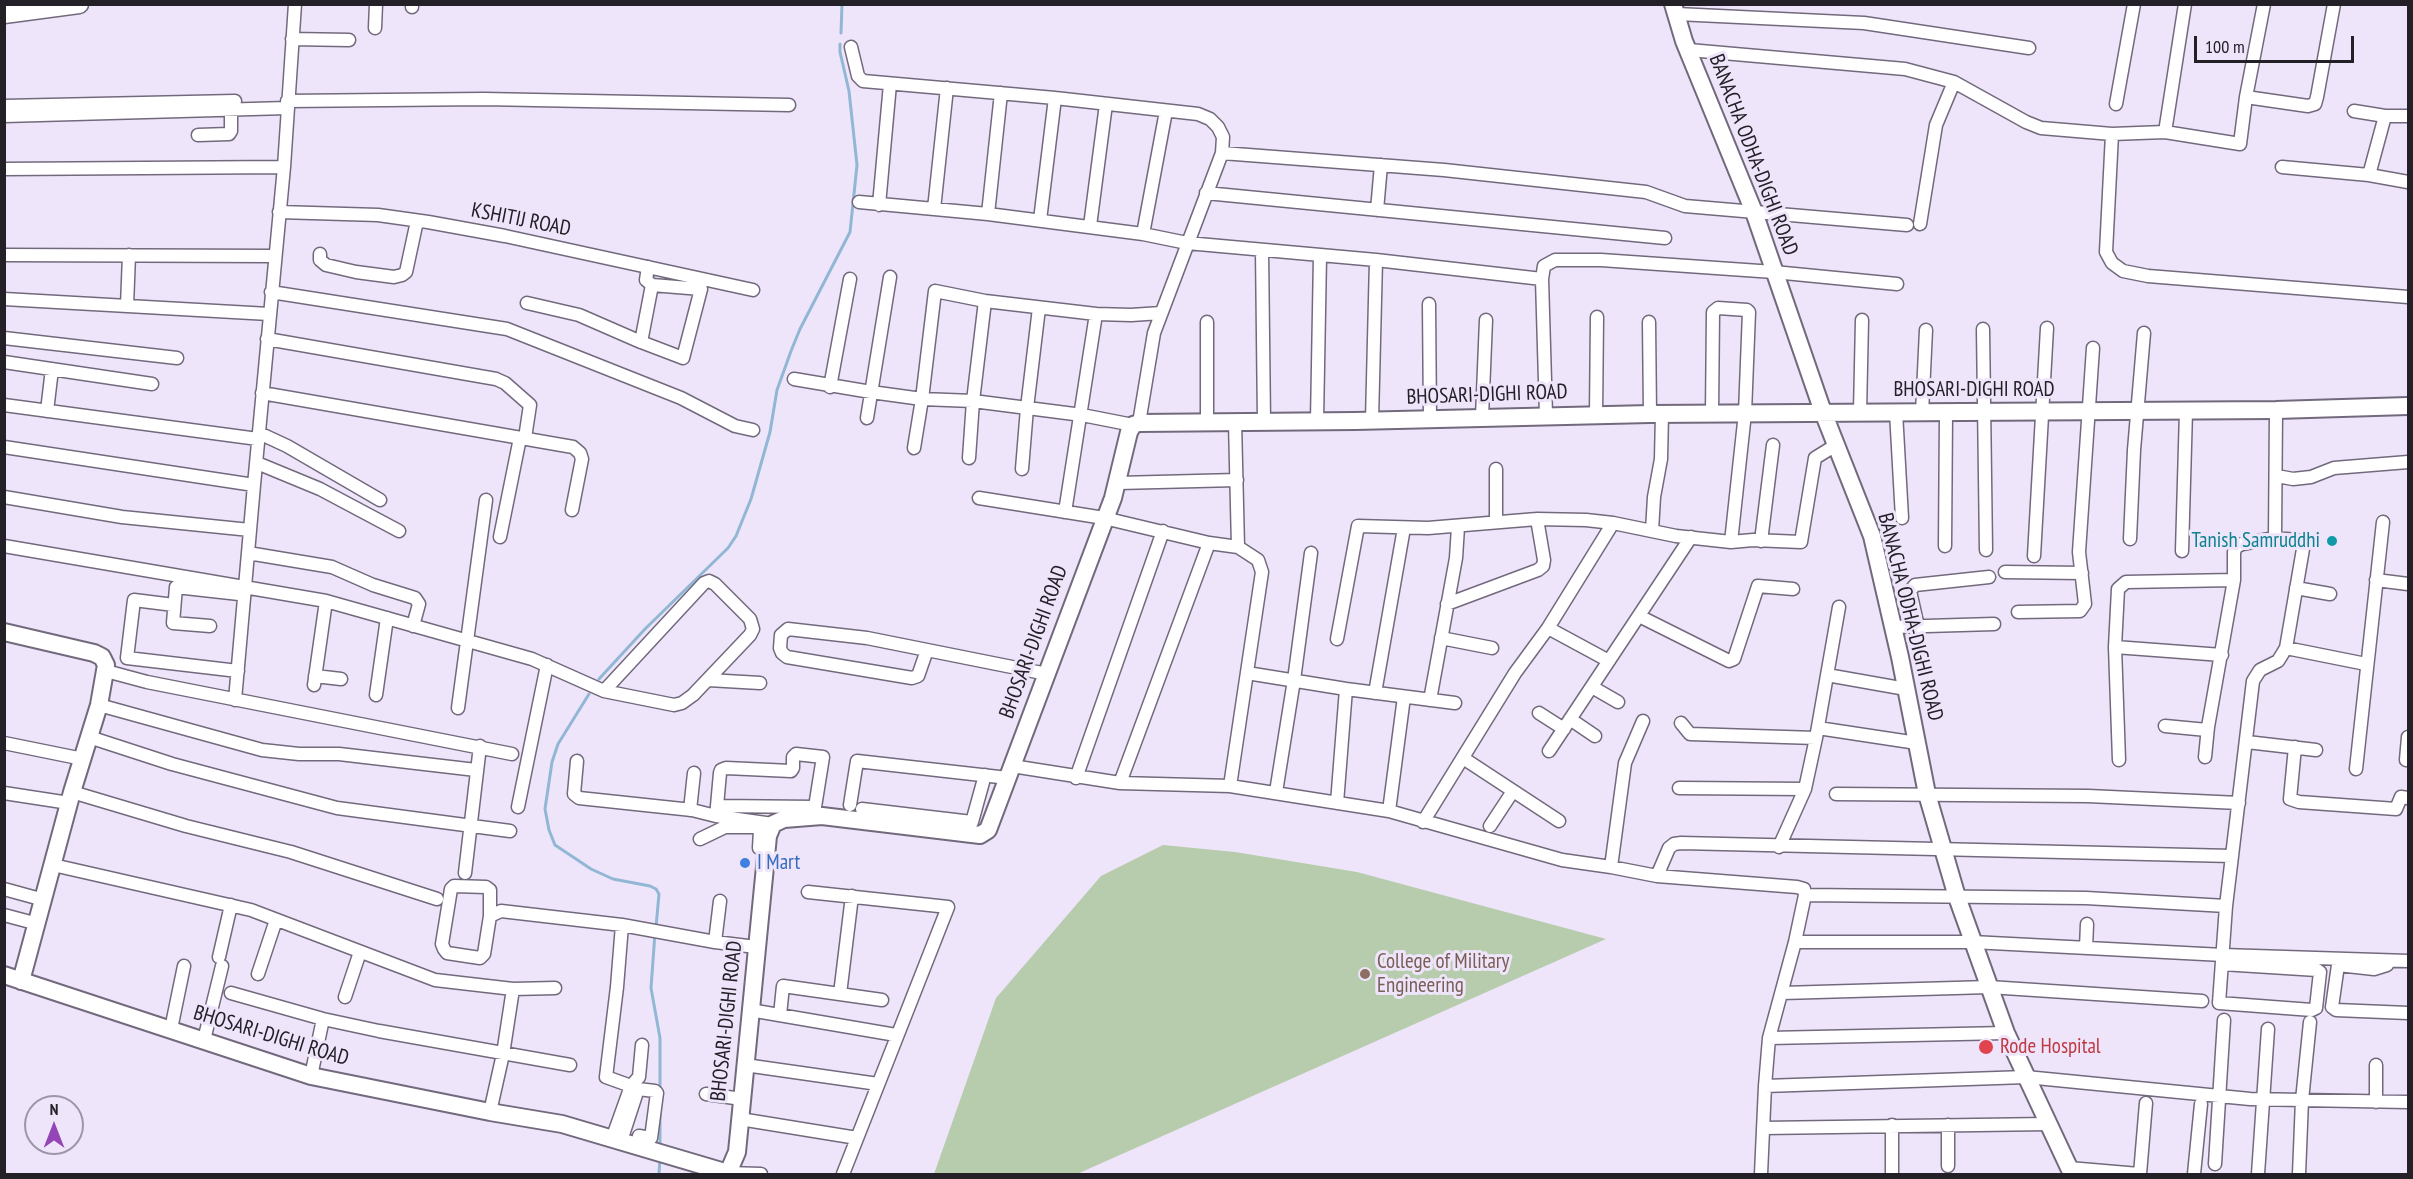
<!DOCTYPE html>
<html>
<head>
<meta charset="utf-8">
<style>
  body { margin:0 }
  #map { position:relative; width:2413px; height:1179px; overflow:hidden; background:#efe5fb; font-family:"PT Sans Narrow",sans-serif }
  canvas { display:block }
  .frame { position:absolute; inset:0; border:6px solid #232028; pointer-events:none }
  .north { position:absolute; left:24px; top:1095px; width:60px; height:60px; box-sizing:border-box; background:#efe5fb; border:2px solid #9d96a7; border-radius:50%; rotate:0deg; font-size:16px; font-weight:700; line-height:24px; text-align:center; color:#232028 }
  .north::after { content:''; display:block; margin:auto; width:21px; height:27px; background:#9546b6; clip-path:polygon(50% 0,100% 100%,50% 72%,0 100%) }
  .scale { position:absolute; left:2194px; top:36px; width:160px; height:27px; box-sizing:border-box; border:3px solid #232028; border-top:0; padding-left:8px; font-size:18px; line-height:21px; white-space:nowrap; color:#232028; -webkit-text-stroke:4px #efe5fb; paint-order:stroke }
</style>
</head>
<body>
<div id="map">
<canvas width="2413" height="1179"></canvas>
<div class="frame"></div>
<div class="north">N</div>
<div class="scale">100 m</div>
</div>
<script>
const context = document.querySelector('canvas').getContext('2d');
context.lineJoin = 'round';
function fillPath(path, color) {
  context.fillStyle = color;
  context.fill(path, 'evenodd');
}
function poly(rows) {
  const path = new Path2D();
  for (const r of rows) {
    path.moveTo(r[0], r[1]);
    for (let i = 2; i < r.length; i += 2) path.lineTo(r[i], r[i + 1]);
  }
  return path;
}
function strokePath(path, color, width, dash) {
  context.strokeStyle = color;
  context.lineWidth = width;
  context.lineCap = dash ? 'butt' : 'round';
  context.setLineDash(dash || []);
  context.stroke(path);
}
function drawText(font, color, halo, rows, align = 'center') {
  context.font = font + ' "PT Sans Narrow",sans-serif';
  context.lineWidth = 6;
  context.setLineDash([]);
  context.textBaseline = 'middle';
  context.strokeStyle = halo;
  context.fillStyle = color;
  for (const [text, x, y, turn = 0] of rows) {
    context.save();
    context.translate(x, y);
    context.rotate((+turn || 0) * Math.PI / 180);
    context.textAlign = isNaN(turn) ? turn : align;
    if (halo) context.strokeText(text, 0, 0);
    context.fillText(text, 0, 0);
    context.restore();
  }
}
const green = poly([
  [1163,845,1235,852,1357,872,1606,939,1077,1174,934,1174,996,998,1101,876]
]);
const stream = poly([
  [841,33,842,4],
  [599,679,645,629,728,548,736,536,751,499,770,432,777,390,791,351,800,329,850,232,857,165,849,91,840,52,840,44],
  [589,694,558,744,552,762,545,809,549,830,555,845,591,869,613,879,650,886,656,889,659,894,656,927],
  [655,933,651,988,660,1038,660,1091],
  [660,1148,660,1112],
  [659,1174,660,1157]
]);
const street = poly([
  [2264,4,2246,97,2308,106,2315,104,2317,97,2334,4],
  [412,7,412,4],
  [1677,14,1864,23,2029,48],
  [375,28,376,4],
  [292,39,349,40],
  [851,47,858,76,863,81,1055,98,1198,114,1210,119,1218,127,1223,137,1222,153,1154,333,1139,423],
  [1689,50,1905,69,1954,82,2026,122,2041,128,2112,134],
  [2246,97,2240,144,2165,132,2112,134,2106,252,2112,263,2123,271,2148,276,2408,297],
  [287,101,484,99,789,105],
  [2116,104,2134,4],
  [4,106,235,101],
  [2354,111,2385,116],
  [4,116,287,108],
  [2165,132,2185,4],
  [198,135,229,134,231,131,231,109],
  [1222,153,1444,170,1646,192,1685,206,1907,225],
  [2282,167,2369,175,2408,182],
  [4,169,284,167],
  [2369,175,2385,116,2408,116],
  [1206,193,1665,238],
  [859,202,988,214,1143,234,1187,243,1376,260,1542,279,1546,415],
  [879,205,890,84],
  [934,209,947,88],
  [1377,210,1381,165],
  [279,212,378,215,428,222,505,236,753,290],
  [988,214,1001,93],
  [1040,220,1055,98],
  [1920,224,1936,125,1954,82],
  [1090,226,1106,104],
  [1143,234,1166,111],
  [1262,250,1264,422],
  [320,254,320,260,326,265,356,272,394,277,402,275,406,272,417,221],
  [4,255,275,256],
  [1542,279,1544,266,1555,260,1601,260,1774,272,1897,284],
  [271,292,507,329,681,398,735,426,753,430],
  [4,299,269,314],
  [527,303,579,315,641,342,683,358,701,289,652,285,646,280,648,267],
  [1429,304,1430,419],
  [127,306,129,255],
  [1649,322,1650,414],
  [1983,329,1986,550],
  [4,338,177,358],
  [267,339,496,379,505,383,530,405,525,438],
  [641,342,652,285],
  [4,362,152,384],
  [794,379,871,392,922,399,973,401,1082,415,1133,425],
  [830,387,850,279],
  [262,393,573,447,580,453,582,459,572,510],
  [4,405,258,439],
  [2276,410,2275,538,2297,540,2301,544,2303,549,2286,648],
  [47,411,52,369],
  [1860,412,1862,320],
  [1896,412,1902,518],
  [1922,413,1926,330],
  [1596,414,1597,317],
  [1482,417,1486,320],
  [867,418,890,277],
  [1372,420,1376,260],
  [1317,421,1320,256],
  [1207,422,1207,322],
  [1235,422,1238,547],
  [259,433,287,446,380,500],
  [4,447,254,485,284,167,295,4],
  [914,448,922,399,935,291,985,301,1096,314,1131,315,1161,313],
  [969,458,973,401,985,301],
  [257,463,320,489,399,531],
  [1022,469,1027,408,1039,308],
  [1496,469,1496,522],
  [2277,476,2293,479,2311,477,2334,468,2408,462],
  [1118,483,1237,480],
  [4,497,122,517,250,530],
  [979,498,1104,518,1209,543,1238,547,1258,560,1262,572,1230,786],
  [1065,512,1096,314],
  [1652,531,1654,497,1661,459,1662,414],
  [500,537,520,438],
  [2130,539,2134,450,2144,333],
  [1761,541,1773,445],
  [1731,542,1753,540,1801,542,1815,458,1836,445],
  [4,546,326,601,532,659,604,691,674,705,682,703,693,695,750,635,753,629,750,619,715,584,709,581,704,583,604,691],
  [1945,546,1946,413],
  [2182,551,2186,411],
  [248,553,332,567,373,585,415,598,419,604,413,626],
  [2034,556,2047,328],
  [2005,572,2082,573],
  [2376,580,2408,584],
  [2296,588,2330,594],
  [1447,604,1538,570,1543,566,1544,560,1537,519],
  [174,605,134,600,127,658,238,671],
  [2018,612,2080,611,2085,604,2079,552,2093,348],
  [1639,616,1729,661,1734,659,1758,586,1793,589],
  [210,626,173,623,176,587,239,594],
  [1893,627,1994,624],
  [1918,627,1910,591,1915,585,1989,577],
  [1548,628,1609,661],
  [1441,638,1492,648],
  [1337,639,1358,526,1428,528,1537,519,1586,520,1613,523,1676,536,1731,542,1745,413,1749,312,1747,310,1718,308,1713,312,1712,413],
  [2115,647,2222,655],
  [927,650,918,676,912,678,787,657,782,653,780,648,781,635,788,629,867,638,1047,674],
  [106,671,147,682,512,754],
  [1247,673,1346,689,1455,703],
  [1827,675,1906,689],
  [315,676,341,679],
  [708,680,760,683],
  [314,685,326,601],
  [1592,687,1618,702],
  [1375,693,1404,528],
  [376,695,387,618],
  [235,700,254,485],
  [1430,700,1456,558,1458,527],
  [99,705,262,750,299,754,339,754,476,770],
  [458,708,486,500],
  [1539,713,1564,729],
  [1570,719,1595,736],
  [1643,721,1625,763,1611,867,1657,876,1669,848,1674,844,1681,843,2232,856],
  [1681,723,1690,734,1816,738],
  [2165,726,2207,730],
  [1818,728,1917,743],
  [89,737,172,764,337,808,510,831],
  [2408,737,2406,760,2408,760],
  [2247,742,2316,750],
  [4,743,83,759],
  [2295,747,2290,799,2299,802,2396,809,2401,797,2408,798],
  [1549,751,1691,537],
  [2205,757,2208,727,2234,580,2234,552,2236,547,2242,544,2275,538],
  [1463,758,1559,821],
  [2119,760,2115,647,2118,589,2126,582,2234,580],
  [577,761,574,794,579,798,692,810,716,816,773,824],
  [1012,766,1120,783,1209,543],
  [2356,769,2383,522],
  [1076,778,1163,531],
  [1120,783,1230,786,1389,811,1562,860,1611,867],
  [1679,788,1805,789],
  [72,792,186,826,291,852,437,899],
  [1276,792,1294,680,1311,553],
  [4,793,69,803],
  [1836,794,2088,796,2239,803],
  [1337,803,1346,689],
  [850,805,857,761,1008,778],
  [518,807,547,665],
  [862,809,972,822,985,775],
  [690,810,694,773],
  [1389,811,1404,697],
  [716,816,717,806,720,773,721,770,726,768,791,771,793,768,793,757,796,754,823,757,815,807,717,806],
  [1423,822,1515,673,1548,628,1613,523],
  [1490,826,1513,791],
  [700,839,725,827,758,827,760,830,759,848],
  [1779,847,1805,789,1816,738,1839,607],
  [53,865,251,910,435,980,513,989,555,988],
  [465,873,480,746],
  [1657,876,1797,887,1804,889,1805,895,1795,942,1769,1038,1765,1086,1761,1174],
  [4,889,44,900],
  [808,892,948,907,843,1174],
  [1805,895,2086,898,2226,906],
  [4,915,38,924],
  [490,916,490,890,486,887,454,886,451,889,442,944,444,949,447,953,480,958,484,954,490,916,501,911,622,925,715,942,756,947],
  [622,925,617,987,606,1077,631,1086],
  [715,942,720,901],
  [1795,942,1972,942,2223,955,2408,961],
  [2086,948,2087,924],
  [219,957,231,905],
  [2388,962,2387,965,2374,969,2338,965,2332,1007,2336,1010,2408,1013],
  [2222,964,2317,970,2320,972,2316,1008,2312,1010,2219,1003,2226,906,2253,681,2260,670,2278,661,2286,648,2366,664],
  [258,974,276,920],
  [231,993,323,1019,379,1031,570,1065],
  [1782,993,1989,987,2202,1001],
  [840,994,852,896],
  [345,997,360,952],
  [750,1010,896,1035],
  [780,1015,783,986,882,1000],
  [171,1029,184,966],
  [1769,1038,2006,1033],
  [204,1040,222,966],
  [745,1065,878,1084],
  [311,1076,323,1019],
  [1765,1086,2026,1077,2250,1099,2408,1102],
  [706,1094,742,1099],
  [2376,1102,2376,1065],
  [490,1112,503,1054,513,989],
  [740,1119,857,1138],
  [1892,1125,1892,1174],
  [1948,1125,1948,1166],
  [1763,1128,2048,1124],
  [612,1139,631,1086,639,1077,642,1045],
  [621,1141,638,1089,655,1091,657,1093,651,1138,639,1136,636,1146],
  [2215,1164,2224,1020],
  [2069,1168,2139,1174],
  [728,1173,761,1174],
  [2140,1174,2146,1103],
  [2194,1174,2201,1104],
  [2258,1174,2268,1029],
  [2299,1174,2302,1100,2310,1022]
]);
const secondary = poly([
  [1673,4,1684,41,1754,212,1823,412,1872,536,1900,657,1927,794,1957,897,2006,1033,2072,1174],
  [4,632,94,653,102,657,106,665,99,705,72,792,21,981],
  [4,975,311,1076,490,1112,562,1124,728,1173,737,1152,768,836,773,824,784,819,822,816,980,835,988,830,1113,498,1129,432,1133,425,1139,423,1355,421,1650,414,2276,410,2408,406]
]);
const primary = poly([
  [4,14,79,4]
]);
const markers = [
  [2332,541,6,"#0f9aa8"],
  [745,863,6,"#3f7fe0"],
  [1365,974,6,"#8d6e63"],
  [1986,1047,8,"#e0444e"]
];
const streetNames = [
  ["BANACHA ODHA-DIGHI ROAD",1753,155,69],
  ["KSHITIJ ROAD",521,220,11],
  ["BHOSARI-DIGHI ROAD",1974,390],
  ["BHOSARI-DIGHI ROAD",1487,395,-2],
  ["BANACHA ODHA-DIGHI ROAD",1910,617,76],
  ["BHOSARI-DIGHI ROAD",1034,642,-70],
  ["BHOSARI-DIGHI ROAD",727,1021,-84],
  ["BHOSARI-DIGHI ROAD",271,1036,17]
];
const cultureNames = [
  ["Tanish Samruddhi",2320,541]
];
const shopNames = [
  ["I Mart",757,863]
];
const educationNames = [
  ["College of Military",1377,962],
  ["Engineering",1377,986]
];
const healthNames = [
  ["Rode Hospital",2000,1047]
];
fillPath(green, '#b7cbad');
strokePath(stream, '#91b7d4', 3);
strokePath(street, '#73697d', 15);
strokePath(secondary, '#73697d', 20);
strokePath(primary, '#73697d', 21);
strokePath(street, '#fff', 12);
strokePath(secondary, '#fff', 16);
strokePath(primary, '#fff', 18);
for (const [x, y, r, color] of markers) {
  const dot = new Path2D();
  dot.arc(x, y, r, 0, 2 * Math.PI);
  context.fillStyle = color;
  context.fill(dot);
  strokePath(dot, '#efe5fb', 2);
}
drawText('21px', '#232028', '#efe5fb', streetNames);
drawText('21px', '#0d838f', '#efe5fb', cultureNames, 'right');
drawText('21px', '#366cbe', '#efe5fb', shopNames, 'left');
drawText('21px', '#785e54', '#efe5fb', educationNames, 'left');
drawText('21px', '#be3a42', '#efe5fb', healthNames, 'left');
</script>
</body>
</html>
